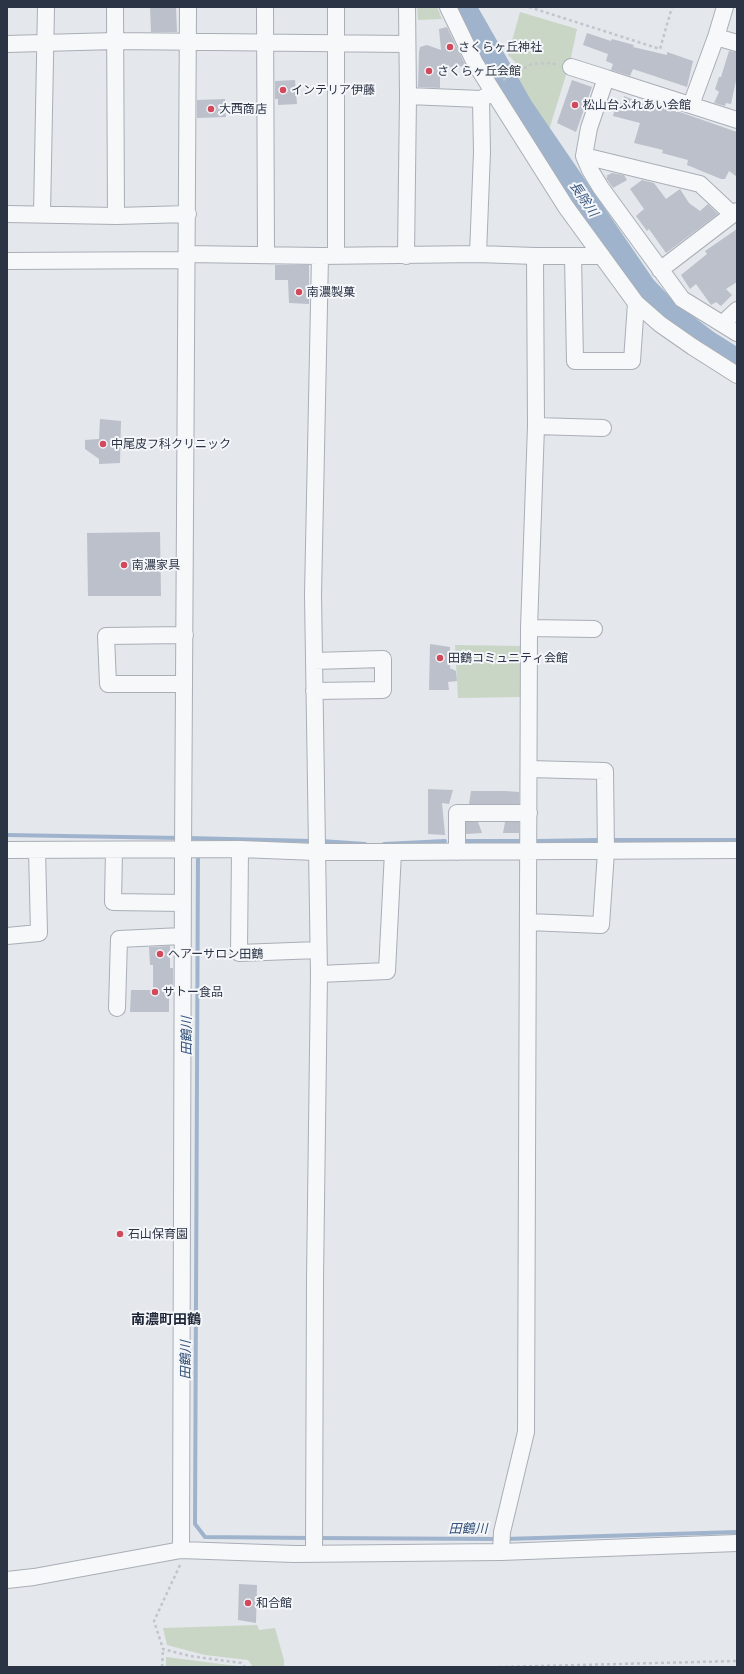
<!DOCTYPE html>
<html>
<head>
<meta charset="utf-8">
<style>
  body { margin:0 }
  #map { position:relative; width:744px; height:1674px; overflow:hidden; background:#e4e7ec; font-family:"Exo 2",sans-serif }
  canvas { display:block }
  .frame { position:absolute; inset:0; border:8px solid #2b3445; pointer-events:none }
</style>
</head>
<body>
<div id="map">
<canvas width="744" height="1674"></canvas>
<div class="frame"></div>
</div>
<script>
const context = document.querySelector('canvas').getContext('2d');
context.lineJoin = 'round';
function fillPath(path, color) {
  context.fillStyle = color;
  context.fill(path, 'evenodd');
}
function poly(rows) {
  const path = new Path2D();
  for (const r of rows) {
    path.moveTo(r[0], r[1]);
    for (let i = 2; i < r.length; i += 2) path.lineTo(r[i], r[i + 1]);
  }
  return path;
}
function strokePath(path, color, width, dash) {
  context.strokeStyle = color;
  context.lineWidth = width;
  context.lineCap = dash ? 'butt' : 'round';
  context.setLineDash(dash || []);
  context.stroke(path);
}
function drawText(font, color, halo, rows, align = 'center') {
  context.font = font + ' "Exo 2","Noto Sans JP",sans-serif';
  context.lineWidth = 4;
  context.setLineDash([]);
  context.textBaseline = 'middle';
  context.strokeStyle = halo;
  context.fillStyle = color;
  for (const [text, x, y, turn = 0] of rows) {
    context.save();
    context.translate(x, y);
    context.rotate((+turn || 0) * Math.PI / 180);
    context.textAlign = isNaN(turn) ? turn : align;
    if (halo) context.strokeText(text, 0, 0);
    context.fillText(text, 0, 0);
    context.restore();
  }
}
const green = poly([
  [417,7,437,7,442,19,418,20],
  [520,12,577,29,570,62,549,130,517,79,518,65,508,55],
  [455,645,524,646,521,697,458,698],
  [257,1625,259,1630,275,1628,284,1660,284,1667,253,1667,248,1660,205,1655,167,1645,163,1628],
  [166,1657,237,1666,238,1667,166,1667]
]);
const stream = poly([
  [7,835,181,838],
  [187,838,311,841],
  [609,840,737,840],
  [321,841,365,844],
  [462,841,521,841],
  [538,841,598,840],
  [384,844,445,841],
  [198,853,195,1524,205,1537,310,1538],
  [317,1538,498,1539],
  [505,1539,737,1532]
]);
const river = poly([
  [464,7,521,107,644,287,668,312,707,342,737,361]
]);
const building = poly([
  [150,7,176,7,177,32,151,32],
  [447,27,466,66,440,68,440,88,418,87,419,52,420,47,427,45,441,50,439,29],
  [587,33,611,41,612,39,634,45,633,47,667,55,667,52,693,61,687,87,633,69,630,76,611,70,613,64,606,61,608,54,583,45],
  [729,51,737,52,737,76,731,104,726,103,725,106,714,103,719,92,715,89,719,77,721,77],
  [295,80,297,104,278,105,278,99,275,99,275,81],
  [572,80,592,87,576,132,557,123],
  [624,96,646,105,647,102,674,110,737,132,737,177,729,171,725,179,721,179,687,165,688,160,662,153,663,150,634,143,640,123,613,116,617,101,622,103],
  [225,99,226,117,197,118,197,100],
  [612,173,624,175,627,180,613,188,606,178,608,177,606,176],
  [642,180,654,183,666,199,680,189,689,203,700,211,708,204,718,214,666,253,649,229,647,231,636,216,644,209,630,189],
  [737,229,737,282,726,289,732,295,721,306,716,302,711,305,696,284,690,289,681,275,707,254,705,251],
  [275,265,309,265,309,304,289,303,288,280,275,280],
  [100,419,121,421,120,463,99,464,99,459,85,449,85,440,99,439],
  [160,532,161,596,88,596,87,533],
  [430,644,450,647,450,668,456,671,457,681,448,682,449,690,429,690],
  [428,789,453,790,449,804,442,803,445,835,428,834],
  [471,791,505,791,519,792,519,804,469,804],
  [466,822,478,822,482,833,466,834],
  [505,822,519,822,519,833,503,833],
  [170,946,170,968,173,968,173,994,169,994,169,1012,130,1012,131,990,153,990,153,965,150,965,149,947],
  [239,1584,257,1585,256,1623,238,1620]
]);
const path = poly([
  [529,7,660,49,672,7],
  [503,80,532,64,551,63,558,65],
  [180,1565,154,1621,163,1649,190,1656,241,1663,245,1667],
  [162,1667,163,1649],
  [499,1667,737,1661]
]);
const minor = poly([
  [115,7,116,216],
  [265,7,266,254],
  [336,7,336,255],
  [448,7,475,63,566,207,636,303,660,324,693,347,737,375],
  [716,37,737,43],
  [7,44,115,41,406,44],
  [571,67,606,78],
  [408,96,481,99,490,94],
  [691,105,716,37,725,7],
  [737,120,606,78,589,128,584,156,590,170,601,188,682,299,737,333],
  [584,156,700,184,732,214],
  [7,214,116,216,188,214],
  [42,214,46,7],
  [187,254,320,256,478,254,535,256,602,256],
  [478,254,482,152,481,99],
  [406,256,408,96,407,7],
  [573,256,575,361,632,361,636,303],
  [7,261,187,260],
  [660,270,737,211],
  [723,323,737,310],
  [536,426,603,428],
  [529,628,594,629],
  [314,661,383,659,383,690,314,691],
  [184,684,108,684,106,636,185,635],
  [240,849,239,953,318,950],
  [7,850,240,849,316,852,393,852,737,850],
  [114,850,113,902,183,903],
  [457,852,457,813,529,813],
  [528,922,601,925,606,852,605,771,529,769],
  [7,936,39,933,37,850],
  [319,974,387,971,393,852],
  [117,1008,119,939,182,936],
  [181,1550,183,850,188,7],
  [501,1552,502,1532,526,1432,529,628,536,426,535,256],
  [314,1553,315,1279,319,974,313,595,320,256],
  [7,1580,34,1577,181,1550,294,1554,501,1552,737,1543]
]);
const markers = [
  [450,47,4,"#d1495b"],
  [429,71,4,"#d1495b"],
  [283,90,4,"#d1495b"],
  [575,105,4,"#d1495b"],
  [211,109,4,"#d1495b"],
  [299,292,4,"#d1495b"],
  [103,444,4,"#d1495b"],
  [124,565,4,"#d1495b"],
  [440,658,4,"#d1495b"],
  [160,954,4,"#d1495b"],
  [155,992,4,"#d1495b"],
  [120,1234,4,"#d1495b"],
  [248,1603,4,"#d1495b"]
];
const poiNames = [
  ["さくらヶ丘神社",458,47],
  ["さくらヶ丘会館",437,71],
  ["インテリア伊藤",291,90],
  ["松山台ふれあい会館",583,105],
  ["大西商店",219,109],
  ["南濃製菓",307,292],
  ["中尾皮フ科クリニック",111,444],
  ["南濃家具",132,565],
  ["田鶴コミュニティ会館",448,658],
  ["ヘアーサロン田鶴",168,954],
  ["サトー食品",163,992],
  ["石山保育園",128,1234],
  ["和合館",256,1603]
];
const waterNames = [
  ["長除川",584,199,56],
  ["田鶴川",187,1036,-90],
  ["田鶴川",186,1360,-90],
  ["田鶴川",468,1529]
];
const quarterNames = [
  ["南濃町田鶴",166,1319]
];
fillPath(green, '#c9d6c5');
strokePath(stream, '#9fb4cc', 4);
strokePath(river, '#9fb4cc', 24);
fillPath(building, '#bbc0ca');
strokePath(minor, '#a9aeb7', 18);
strokePath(path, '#c2c5cb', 2.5, [3, 3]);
strokePath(minor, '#f7f8fa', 16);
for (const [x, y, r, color] of markers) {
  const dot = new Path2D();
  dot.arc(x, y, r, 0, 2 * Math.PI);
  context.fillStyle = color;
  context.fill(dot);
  strokePath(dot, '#f4f6f9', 1.5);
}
drawText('12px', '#2b3445', '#f4f6f9', poiNames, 'left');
drawText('italic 13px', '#34527a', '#f4f6f9', waterNames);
drawText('bold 14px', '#1d2536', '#f4f6f9', quarterNames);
</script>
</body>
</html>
